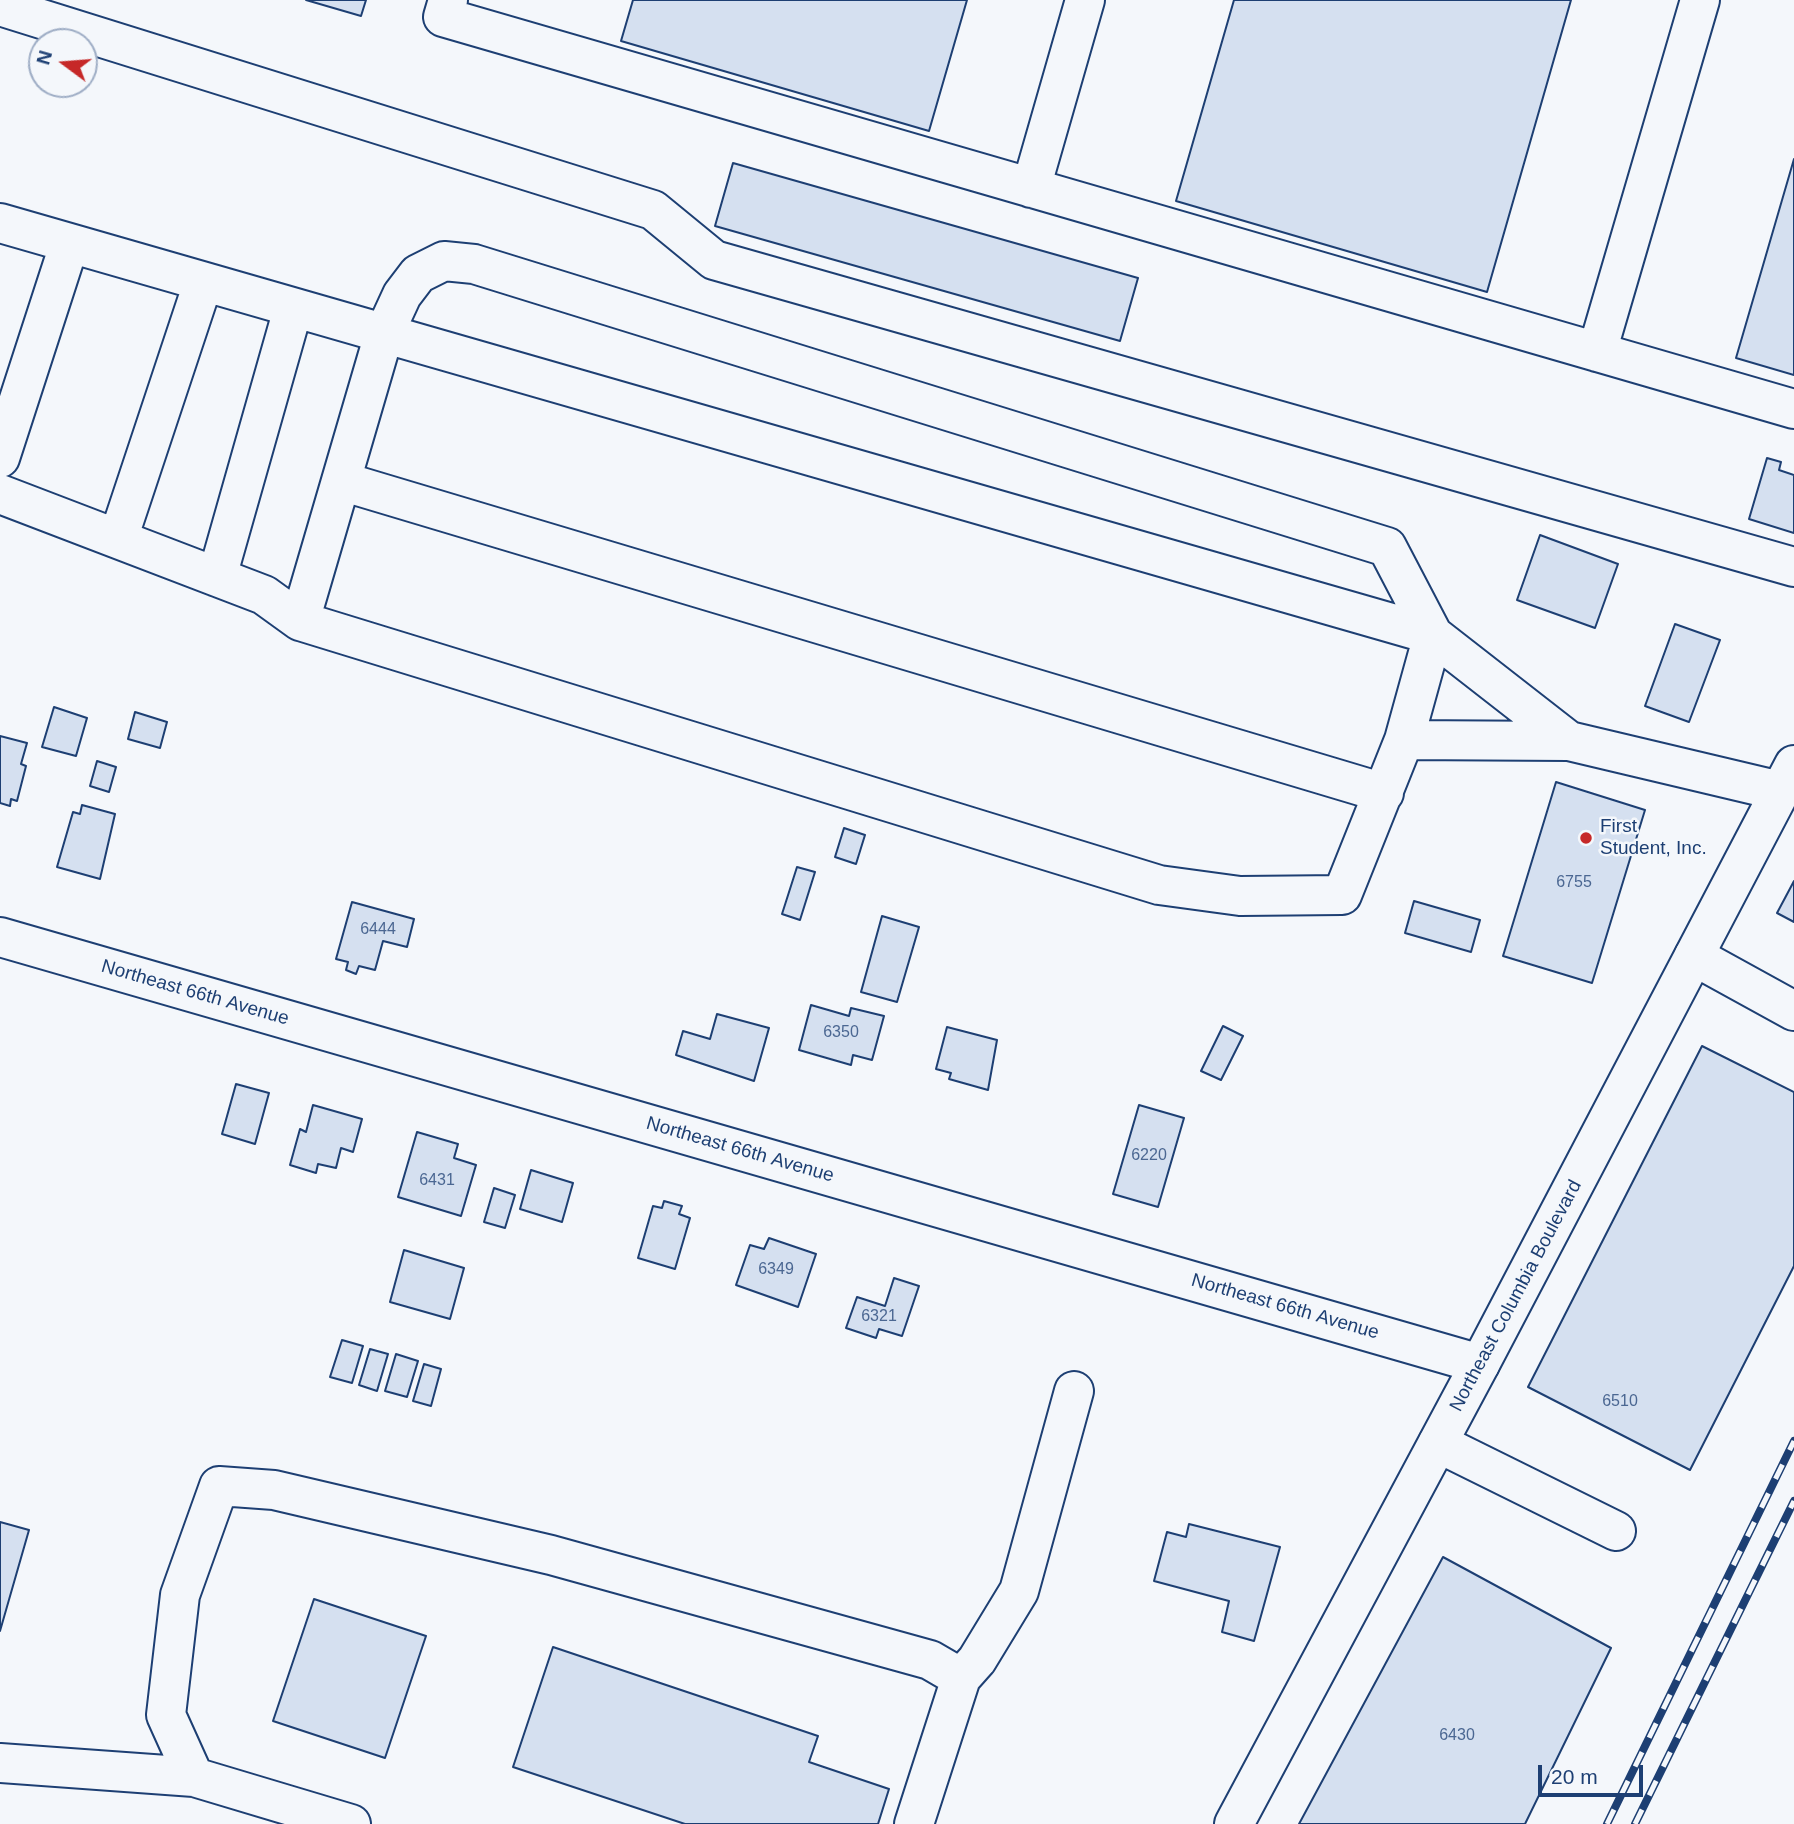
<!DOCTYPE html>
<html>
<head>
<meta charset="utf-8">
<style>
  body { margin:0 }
  #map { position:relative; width:1794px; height:1824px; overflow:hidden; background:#f4f7fb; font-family:Arial,sans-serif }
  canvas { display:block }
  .north { position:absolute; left:28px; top:28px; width:70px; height:70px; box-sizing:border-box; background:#f4f7fb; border:2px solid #9eadc5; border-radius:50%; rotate:286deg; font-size:19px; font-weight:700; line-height:28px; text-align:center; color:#1d3f73 }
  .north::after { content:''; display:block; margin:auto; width:24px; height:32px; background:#c62828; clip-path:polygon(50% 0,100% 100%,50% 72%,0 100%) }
  .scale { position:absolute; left:1538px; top:1765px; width:105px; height:32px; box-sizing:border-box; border:4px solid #1d3f73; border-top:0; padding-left:9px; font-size:21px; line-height:24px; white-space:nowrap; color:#1d3f73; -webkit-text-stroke:5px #f4f7fb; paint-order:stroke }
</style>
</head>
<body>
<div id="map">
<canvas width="1794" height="1824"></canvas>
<div class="north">N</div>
<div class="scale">20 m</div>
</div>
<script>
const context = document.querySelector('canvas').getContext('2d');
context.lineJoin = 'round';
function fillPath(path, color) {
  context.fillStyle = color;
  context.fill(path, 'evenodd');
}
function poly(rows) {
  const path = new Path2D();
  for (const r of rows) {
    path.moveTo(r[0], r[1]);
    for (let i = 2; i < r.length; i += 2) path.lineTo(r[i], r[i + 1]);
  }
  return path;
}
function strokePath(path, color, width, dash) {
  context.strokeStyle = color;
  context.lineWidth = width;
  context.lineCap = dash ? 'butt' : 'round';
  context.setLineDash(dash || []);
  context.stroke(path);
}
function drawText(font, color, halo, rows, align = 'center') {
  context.font = font + ' Arial,sans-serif';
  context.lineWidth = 5;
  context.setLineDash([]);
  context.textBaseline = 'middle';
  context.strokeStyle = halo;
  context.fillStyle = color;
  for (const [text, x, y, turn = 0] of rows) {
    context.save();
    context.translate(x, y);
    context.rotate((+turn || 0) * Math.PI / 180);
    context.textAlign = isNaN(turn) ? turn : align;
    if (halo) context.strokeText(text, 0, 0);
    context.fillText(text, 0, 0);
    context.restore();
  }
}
const building = poly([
  [306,0,366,0,361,16,306,0],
  [633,0,967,0,929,131,621,41,633,0],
  [1234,0,1571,0,1487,292,1176,201,1234,0],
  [1794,159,1794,375,1736,358,1794,159],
  [733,163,1138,278,1120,341,715,226,733,163],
  [1767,458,1781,462,1779,470,1794,475,1794,533,1749,519,1767,458],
  [1540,535,1618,564,1595,628,1517,600,1540,535],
  [1675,624,1720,640,1689,722,1645,706,1675,624],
  [54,707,87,718,76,756,42,747,54,707],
  [135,712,167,722,160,748,128,739,135,712],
  [0,736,27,743,21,764,26,766,17,801,11,799,10,806,0,803,0,736],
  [97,761,116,767,109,792,90,786,97,761],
  [1556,782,1645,810,1592,983,1503,956,1556,782],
  [82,805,115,814,100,879,57,867,73,812,80,814,82,805],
  [844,828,865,835,856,864,835,857,844,828],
  [797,867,815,872,800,920,782,914,797,867],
  [1794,881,1794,922,1777,913,1794,881],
  [1414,901,1480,920,1471,952,1405,933,1414,901],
  [352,902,414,919,407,947,383,941,375,970,359,966,356,974,346,970,348,962,336,959,352,902],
  [882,916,919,927,897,1002,861,992,882,916],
  [811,1005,849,1016,851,1008,884,1016,872,1060,853,1055,851,1065,799,1050,811,1005],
  [717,1014,769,1028,754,1081,676,1055,683,1031,710,1039,717,1014],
  [1223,1026,1243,1036,1221,1080,1201,1071,1223,1026],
  [947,1027,997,1040,988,1090,949,1079,951,1073,936,1069,947,1027],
  [1702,1046,1794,1092,1794,1266,1690,1470,1528,1387,1702,1046],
  [236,1084,269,1093,255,1144,222,1134,236,1084],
  [313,1105,362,1119,353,1152,341,1148,336,1168,318,1164,316,1173,290,1165,300,1129,306,1132,313,1105],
  [1139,1105,1184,1118,1158,1207,1113,1194,1139,1105],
  [417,1132,458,1144,454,1158,476,1165,461,1216,398,1197,417,1132],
  [531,1170,573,1183,562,1222,520,1209,531,1170],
  [494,1188,515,1195,505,1228,484,1222,494,1188],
  [664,1201,682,1206,679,1214,690,1218,675,1269,638,1258,653,1206,662,1208,664,1201],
  [769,1238,816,1254,798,1307,736,1285,750,1245,764,1249,769,1238],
  [404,1250,464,1268,450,1319,390,1302,404,1250],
  [894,1278,919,1286,902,1336,879,1329,876,1338,846,1328,857,1297,885,1306,894,1278],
  [342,1340,363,1346,352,1383,330,1377,342,1340],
  [370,1349,388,1354,377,1391,359,1385,370,1349],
  [396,1354,418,1361,407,1397,385,1391,396,1354],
  [424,1364,441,1369,431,1406,413,1401,424,1364],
  [0,1522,29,1530,0,1631,0,1522],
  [1189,1524,1280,1547,1254,1641,1222,1632,1229,1601,1154,1581,1167,1532,1186,1537,1189,1524],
  [1443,1557,1611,1648,1525,1824,1299,1824,1443,1557],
  [314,1599,426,1636,385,1758,273,1721,314,1599],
  [553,1647,818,1736,809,1762,889,1789,878,1824,685,1824,513,1767,553,1647]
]);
const minor = poly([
  [448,0,443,17,1794,409],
  [0,6,653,210,714,260,1794,567],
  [1031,188,1085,0],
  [0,223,1433,635,1404,740,1342,895,1240,896,1159,885,300,621,264,595,0,494],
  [1597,352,1700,0],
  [0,458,69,245],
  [341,481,1384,793],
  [118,539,203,283],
  [217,577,293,309],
  [300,621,384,334,402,295,418,274,444,261,474,264,1387,547,1433,635,1569,741],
  [1404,740,1569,741,1780,791],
  [0,937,1480,1364],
  [1694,956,1794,1011],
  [1438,1443,1616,1531],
  [0,1763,194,1777],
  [351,1824,194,1777,166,1715,180,1595,219,1486,274,1490,551,1555,930,1660,961,1678],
  [914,1824,961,1678,977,1660,1019,1591,1074,1391]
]);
const major = poly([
  [1234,1824,1480,1364,1794,765]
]);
const rail = poly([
  [1607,1824,1794,1441],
  [1635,1824,1794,1501]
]);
const markers = [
  [1586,838,7,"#c62828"]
];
const numberNames = [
  ["6755",1574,883],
  ["6444",378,930],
  ["6350",841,1033],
  ["6220",1149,1156],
  ["6431",437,1181],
  ["6349",776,1270],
  ["6321",879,1317],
  ["6510",1620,1402],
  ["6430",1457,1736]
];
const poiNames = [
  ["First",1600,827],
  ["Student, Inc.",1600,849]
];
const streetNames = [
  ["Northeast 66th Avenue",195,993,16],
  ["Northeast 66th Avenue",740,1150,16],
  ["Northeast Columbia Boulevard",1516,1296,-62],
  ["Northeast 66th Avenue",1285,1307,16]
];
fillPath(building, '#d5e0f0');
strokePath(building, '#1d3f73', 2);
strokePath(minor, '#1d3f73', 42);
strokePath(major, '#1d3f73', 42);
strokePath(minor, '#f4f7fb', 38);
strokePath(major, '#f4f7fb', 38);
strokePath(rail, '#1d3f73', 8);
strokePath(rail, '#f4f7fb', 5, [16]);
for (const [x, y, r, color] of markers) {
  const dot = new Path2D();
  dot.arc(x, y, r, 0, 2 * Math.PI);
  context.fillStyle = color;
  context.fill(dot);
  strokePath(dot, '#f4f7fb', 2.5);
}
drawText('16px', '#4b6792', null, numberNames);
drawText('19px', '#1d3f73', '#f4f7fb', poiNames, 'left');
drawText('19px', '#1d3f73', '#f4f7fb', streetNames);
</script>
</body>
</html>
